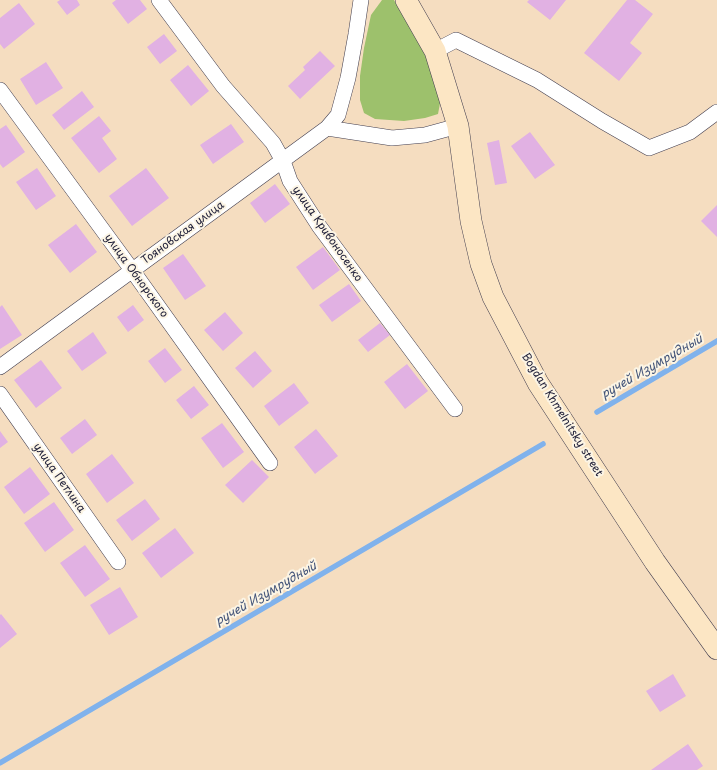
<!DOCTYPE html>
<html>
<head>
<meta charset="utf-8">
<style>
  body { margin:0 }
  canvas { display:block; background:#f5ddc0 }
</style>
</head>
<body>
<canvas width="717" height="770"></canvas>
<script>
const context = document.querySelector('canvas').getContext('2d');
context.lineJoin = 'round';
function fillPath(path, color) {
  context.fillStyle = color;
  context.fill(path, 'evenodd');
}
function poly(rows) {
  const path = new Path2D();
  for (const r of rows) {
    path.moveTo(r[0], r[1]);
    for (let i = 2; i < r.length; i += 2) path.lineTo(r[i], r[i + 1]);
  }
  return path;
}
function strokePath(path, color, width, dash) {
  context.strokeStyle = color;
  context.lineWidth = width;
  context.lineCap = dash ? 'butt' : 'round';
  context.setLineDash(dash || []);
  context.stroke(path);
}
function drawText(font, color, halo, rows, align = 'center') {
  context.font = font + ' "Playpen Sans",sans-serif';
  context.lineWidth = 4;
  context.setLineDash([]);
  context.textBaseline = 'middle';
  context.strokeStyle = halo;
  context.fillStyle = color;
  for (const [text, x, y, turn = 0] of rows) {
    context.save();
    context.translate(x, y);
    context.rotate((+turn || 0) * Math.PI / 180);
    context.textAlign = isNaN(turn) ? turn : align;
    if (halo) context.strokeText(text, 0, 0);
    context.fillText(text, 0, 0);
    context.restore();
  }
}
const green = poly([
  [382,0,394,0,428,58,441,98,438,114,425,118,404,121,375,119,364,113,360,100,360,76,364,48,371,15]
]);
const stream = poly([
  [597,412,717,341],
  [0,763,543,444]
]);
const building = poly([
  [60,0,77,0,80,5,67,15,57,2],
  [116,0,140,0,147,9,128,24,112,3],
  [529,0,566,0,550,20,527,2],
  [627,0,635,0,653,14,630,43,642,53,619,81,584,53],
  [19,3,35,24,4,49,0,44,0,18],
  [164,34,177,51,160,64,147,47],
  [320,51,335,66,300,99,288,86,305,70,303,67],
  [46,62,63,88,36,105,20,79],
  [188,65,209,91,191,106,170,80],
  [82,91,94,107,64,130,52,115],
  [99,116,111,131,102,138,117,159,99,173,71,138],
  [231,124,244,142,213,164,200,145],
  [6,125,25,152,3,168,0,164,0,129],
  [530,132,555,165,535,179,511,146],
  [499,140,507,183,495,185,487,143],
  [37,168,56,196,36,210,16,182],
  [146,168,169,198,132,226,109,196],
  [275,184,290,204,265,223,250,203],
  [717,205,717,237,701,221],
  [76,224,97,252,70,273,48,245],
  [323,247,340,270,313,290,296,267],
  [183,254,206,286,185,300,163,268],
  [349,284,361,301,332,322,319,305],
  [2,305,22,335,0,349,0,307],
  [133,305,144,320,128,332,117,317],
  [225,312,243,333,223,351,204,330],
  [380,323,390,335,368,352,358,340],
  [93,332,107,353,82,371,67,351],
  [165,348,182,370,165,383,148,361],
  [255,351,272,371,253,388,235,368],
  [41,360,62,388,36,408,14,380],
  [407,364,428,391,405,409,384,382],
  [294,383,309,403,279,426,264,406],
  [194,386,209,405,191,419,176,400],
  [85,419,97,435,72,454,60,438],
  [222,423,244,452,223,468,201,438],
  [316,429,338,456,315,474,294,447],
  [0,431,8,442,0,448],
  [112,454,134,483,107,503,86,474],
  [252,460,269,477,243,503,225,485],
  [30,467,50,494,24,514,4,487],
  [145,499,160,519,132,541,116,520],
  [54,502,74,530,45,552,24,523],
  [175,528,194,553,161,578,142,553],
  [85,545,110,579,85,597,60,563],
  [120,587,138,617,109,635,90,605],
  [1,614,17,634,0,648,0,615],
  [673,674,686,696,660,712,646,691],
  [688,744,703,766,697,770,651,770]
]);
const street = poly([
  [159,0,223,86,273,143,283,161,290,181,319,226,455,409],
  [435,51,456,40,537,80,602,121,649,148,690,132,717,112],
  [0,90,132,270,270,463],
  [327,128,392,138,425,135,458,126],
  [0,367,327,128,338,115,348,78,356,34,361,0],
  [0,394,118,562]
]);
const secondary = poly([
  [406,0,435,51,458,126,471,221,481,264,493,297,538,383,655,562,717,649]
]);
const streetNames = [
  ["Тояновская улица",183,233,-36],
  ["улица Кривоносенко",327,234,55],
  ["улица Обнорского",136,276,54],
  ["Bogdan Khmelnitsky street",562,415,58],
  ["улица Петлина",59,478,55]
];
const waterNames = [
  ["ручей Изумрудный",652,367,-30],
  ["ручей Изумрудный",266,594,-30]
];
fillPath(green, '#9dc16c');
strokePath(stream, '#80b2ec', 5.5);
fillPath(building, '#e1b1e3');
strokePath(street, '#423e4f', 16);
strokePath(secondary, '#423e4f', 22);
strokePath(street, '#fff', 15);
strokePath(secondary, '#fce6c4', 21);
drawText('11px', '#22223b', '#fcf5e5', streetNames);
drawText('italic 12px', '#435479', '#fcf5e5', waterNames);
</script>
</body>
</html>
